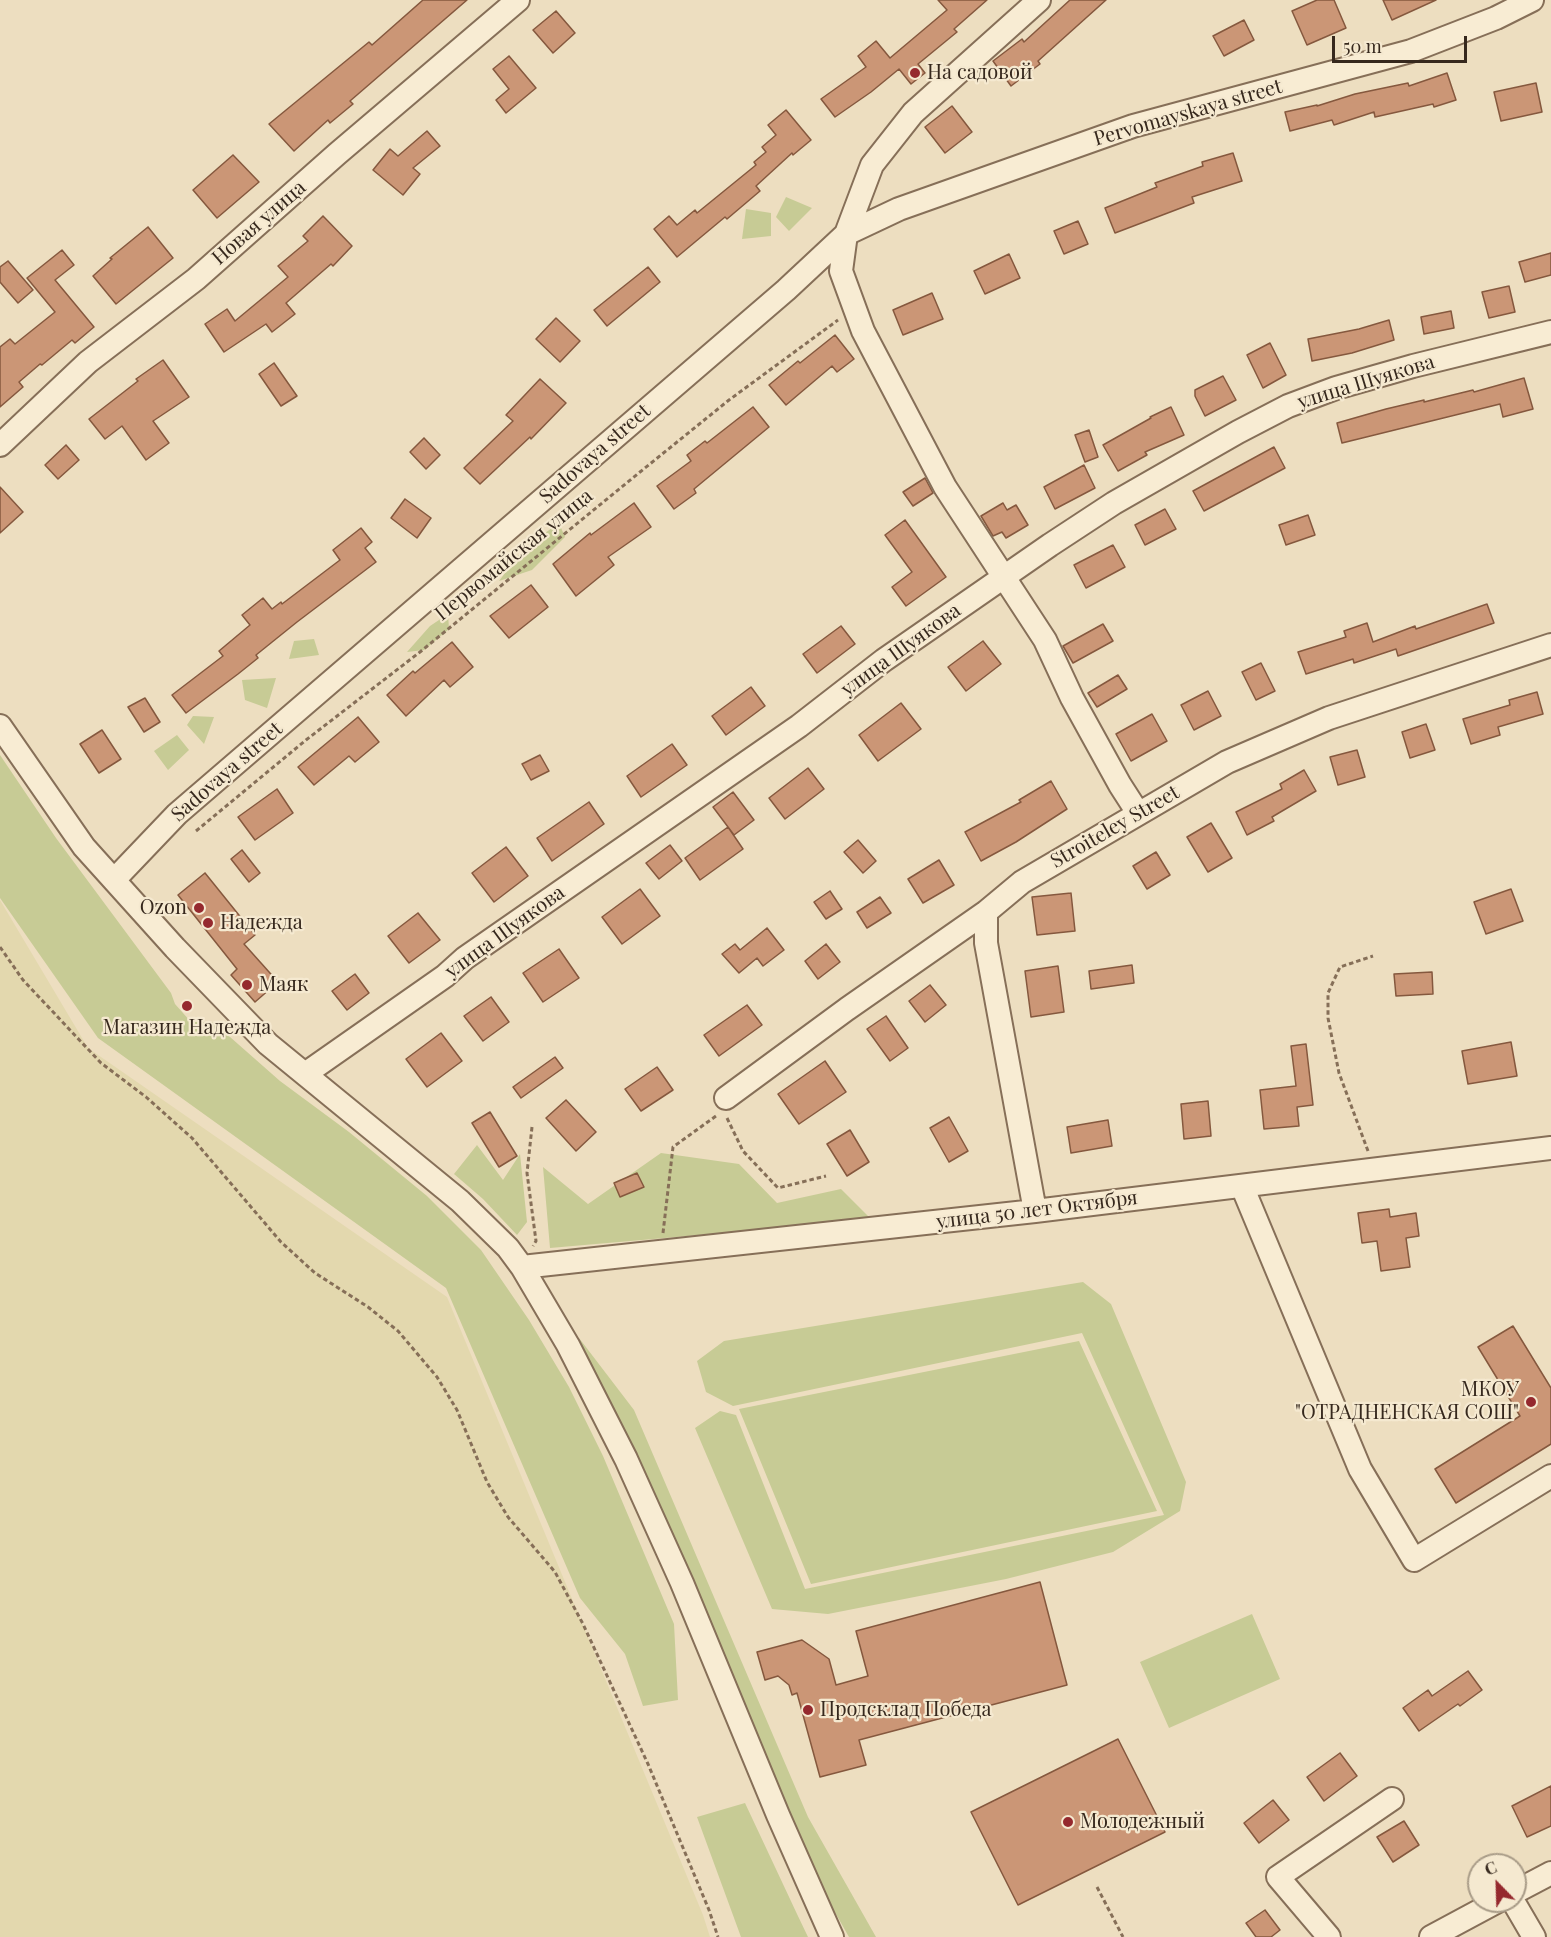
<!DOCTYPE html>
<html>
<head>
<meta charset="utf-8">
<style>
  body { margin:0 }
  #map { position:relative; width:1551px; height:1937px; overflow:hidden; background:#eddec0; font-family:"Playfair Display",serif }
  canvas { display:block }
  .north { position:absolute; left:1467px; top:1853px; width:60px; height:60px; box-sizing:border-box; background:#f5e9d0; border:2px solid #a99c88; border-radius:50%; rotate:337deg; font-size:16px; font-weight:700; line-height:24px; text-align:center; color:#36281d }
  .north::after { content:''; display:block; margin:auto; width:21px; height:27px; background:#95292e; clip-path:polygon(50% 0,100% 100%,50% 72%,0 100%) }
  .scale { position:absolute; left:1332px; top:36px; width:135px; height:27px; box-sizing:border-box; border:3px solid #36281d; border-top:0; padding-left:8px; font-size:18px; line-height:21px; white-space:nowrap; color:#36281d; -webkit-text-stroke:4px #f5e9d0; paint-order:stroke }
</style>
</head>
<body>
<div id="map">
<canvas width="1551" height="1937"></canvas>
<div class="north">С</div>
<div class="scale">50 m</div>
</div>
<script>
const context = document.querySelector('canvas').getContext('2d');
context.lineJoin = 'round';
function fillPath(path, color) {
  context.fillStyle = color;
  context.fill(path, 'evenodd');
}
function poly(rows) {
  const path = new Path2D();
  for (const r of rows) {
    path.moveTo(r[0], r[1]);
    for (let i = 2; i < r.length; i += 2) path.lineTo(r[i], r[i + 1]);
  }
  return path;
}
function strokePath(path, color, width, dash) {
  context.strokeStyle = color;
  context.lineWidth = width;
  context.lineCap = dash ? 'butt' : 'round';
  context.setLineDash(dash || []);
  context.stroke(path);
}
function drawText(font, color, halo, rows, align = 'center') {
  context.font = font + ' "Playfair Display",serif';
  context.lineWidth = 4.5;
  context.setLineDash([]);
  context.textBaseline = 'middle';
  context.strokeStyle = halo;
  context.fillStyle = color;
  for (const [text, x, y, turn = 0] of rows) {
    context.save();
    context.translate(x, y);
    context.rotate((+turn || 0) * Math.PI / 180);
    context.textAlign = isNaN(turn) ? turn : align;
    if (halo) context.strokeText(text, 0, 0);
    context.fillText(text, 0, 0);
    context.restore();
  }
}
const farmland = poly([
  [0,900,88,1048,447,1297,703,1915,710,1937,0,1937]
]);
const green = poly([
  [786,197,812,208,789,231,776,217],
  [746,209,771,213,771,236,742,239],
  [559,523,565,537,532,570,499,581,524,548],
  [448,614,449,629,424,650,407,652,430,626],
  [314,639,319,655,289,659,294,641],
  [276,678,267,708,245,700,242,680],
  [193,716,214,717,204,744,187,725],
  [177,735,189,750,168,770,154,751],
  [0,755,56,838,171,993,175,1004,191,1022,213,1022,280,1081,349,1132,427,1196,481,1250,529,1320,569,1387,603,1456,674,1624,678,1700,643,1706,625,1654,580,1598,446,1288,98,1038,0,898],
  [477,1145,503,1180,520,1154,527,1222,517,1235,483,1199,454,1174],
  [661,1153,739,1164,777,1203,841,1189,872,1220,550,1248,543,1167,588,1204],
  [1083,1282,1111,1304,1186,1482,1180,1511,1113,1552,1006,1579,828,1614,772,1609,695,1428,720,1411,736,1415,805,1589,1164,1515,1082,1333,733,1406,706,1392,697,1361,724,1341],
  [579,1338,634,1410,808,1817,876,1937,849,1937,828,1900],
  [1079,1341,1157,1511,811,1584,739,1409],
  [1252,1614,1280,1679,1169,1728,1140,1662],
  [745,1803,797,1914,808,1937,741,1937,697,1817]
]);
const building = poly([
  [423,0,467,0,350,101,353,104,330,123,328,120,294,151,269,124,369,42,372,45,423,0],
  [938,0,987,0,954,29,957,32,918,64,925,73,911,84,899,69,871,92,835,117,821,99,866,67,858,56,876,41,890,58,947,10,938,0],
  [1070,0,1106,0,1038,61,1040,64,1011,86,993,61,1022,39,1024,42,1070,0],
  [1317,0,1334,0,1346,28,1307,45,1292,11,1317,0],
  [1383,0,1436,0,1392,20,1383,0],
  [556,11,575,33,553,53,533,30,556,11],
  [1244,20,1254,40,1224,56,1213,36,1244,20],
  [509,56,536,88,506,113,496,100,509,89,493,69,509,56],
  [1447,73,1456,100,1434,107,1433,104,1375,117,1374,112,1334,125,1332,120,1290,131,1285,112,1317,105,1317,106,1355,94,1408,83,1409,86,1447,73],
  [1536,83,1542,112,1501,121,1494,92,1536,83],
  [952,106,972,132,945,153,925,127,952,106],
  [786,110,811,140,793,155,792,153,756,186,760,191,727,219,725,217,677,257,654,229,669,216,677,225,695,210,697,213,756,165,754,162,766,152,762,147,776,135,768,125,786,110],
  [427,131,440,146,413,168,420,174,403,195,373,170,390,149,398,156,427,131],
  [1233,153,1242,181,1192,197,1194,203,1115,233,1105,208,1157,187,1155,183,1203,166,1202,162,1233,153],
  [233,155,259,182,217,218,193,190,233,155],
  [323,216,352,246,333,266,331,264,286,303,295,314,272,332,266,324,224,352,205,324,227,309,235,321,288,277,278,266,308,241,303,236,323,216],
  [1078,221,1088,244,1064,254,1054,231,1078,221],
  [148,227,173,258,116,304,93,276,112,259,110,258,148,227],
  [62,250,74,265,55,280,94,327,75,343,72,340,42,365,40,364,19,382,23,387,0,407,0,347,10,339,15,344,55,312,27,278,62,250],
  [1551,253,1551,275,1525,282,1519,262,1551,253],
  [1009,254,1020,278,985,294,974,271,1009,254],
  [8,261,33,290,18,303,0,282,0,267,8,261],
  [648,267,660,282,607,326,594,310,648,267],
  [1509,286,1515,312,1489,318,1482,292,1509,286],
  [932,293,943,319,903,335,893,310,932,293],
  [1451,311,1454,328,1424,334,1421,317,1451,311],
  [556,318,580,341,560,362,536,339,556,318],
  [1389,320,1394,340,1352,353,1312,361,1308,339,1359,329,1389,320],
  [835,335,854,359,837,372,832,366,786,405,769,385,798,361,800,363,835,335],
  [1270,343,1286,375,1263,388,1247,355,1270,343],
  [163,360,189,397,153,421,169,443,146,460,122,426,105,439,89,419,138,381,136,379,163,360],
  [274,363,297,396,281,406,259,374,274,363],
  [1223,376,1236,400,1205,416,1195,396,1195,390,1223,376],
  [1524,378,1533,409,1503,417,1500,404,1342,443,1337,423,1386,409,1424,400,1424,402,1473,390,1474,392,1524,378],
  [540,379,566,403,531,439,530,437,480,484,464,468,513,421,506,415,540,379],
  [753,407,769,427,694,489,696,493,674,509,657,486,691,461,687,455,705,441,707,443,753,407],
  [1171,407,1184,435,1145,452,1147,455,1118,471,1103,445,1151,418,1150,417,1171,407],
  [1089,430,1098,457,1085,462,1075,435,1089,430],
  [424,438,440,455,426,469,410,452,424,438],
  [66,445,79,460,58,479,45,465,66,445],
  [1274,447,1285,468,1204,511,1193,491,1274,447],
  [1084,465,1095,488,1055,509,1044,487,1084,465],
  [925,478,933,493,913,506,903,492,925,478],
  [0,487,23,512,0,533,0,487],
  [405,499,431,518,417,538,391,518,405,499],
  [634,503,651,527,608,557,614,565,576,596,553,564,590,533,591,535,634,503],
  [1003,503,1007,510,1016,505,1028,525,1006,538,1002,532,993,536,981,516,1003,503],
  [1165,509,1176,529,1145,545,1135,525,1165,509],
  [1308,515,1315,535,1286,545,1279,525,1308,515],
  [905,520,946,577,906,606,892,587,912,572,885,535,905,520],
  [361,528,372,542,365,548,376,562,297,622,256,655,258,658,238,674,186,713,172,695,223,656,219,651,250,625,242,615,263,598,272,609,281,602,282,604,340,560,333,550,361,528],
  [1113,545,1125,567,1086,588,1074,565,1113,545],
  [531,585,548,607,509,638,490,616,531,585],
  [1487,604,1494,623,1398,656,1396,649,1354,663,1353,659,1306,674,1298,652,1346,637,1344,631,1367,623,1373,642,1415,626,1416,629,1487,604],
  [1103,624,1113,641,1073,663,1063,646,1103,624],
  [841,626,855,644,817,673,803,654,841,626],
  [983,641,1001,664,966,691,948,667,983,641],
  [452,642,473,667,450,687,444,680,406,716,387,695,413,671,415,673,452,642],
  [1261,663,1275,691,1256,700,1242,672,1261,663],
  [1118,675,1127,689,1097,707,1088,693,1118,675],
  [751,687,765,706,726,735,712,716,751,687],
  [1208,691,1221,716,1194,730,1181,705,1208,691],
  [1537,692,1543,714,1498,727,1500,735,1471,744,1463,719,1510,705,1509,700,1537,692],
  [145,698,160,722,144,732,128,707,145,698],
  [901,703,921,729,878,761,859,735,901,703],
  [1152,714,1167,741,1131,761,1116,734,1152,714],
  [358,717,379,742,355,762,349,756,314,785,298,767,358,717],
  [1426,724,1435,750,1410,758,1402,732,1426,724],
  [102,730,121,759,99,773,80,744,102,730],
  [672,744,687,765,641,797,627,776,672,744],
  [1357,750,1365,777,1338,785,1330,757,1357,750],
  [540,755,549,771,531,780,522,764,540,755],
  [808,768,824,789,785,819,769,798,808,768],
  [1304,770,1316,791,1272,817,1274,821,1247,835,1236,812,1282,789,1280,784,1304,770],
  [1051,781,1067,809,1016,842,981,861,965,832,1021,802,1019,800,1051,781],
  [277,789,293,813,255,840,238,817,277,789],
  [733,792,754,820,734,835,713,807,733,792],
  [589,802,604,824,552,861,537,838,589,802],
  [1211,823,1232,858,1208,872,1187,837,1211,823],
  [728,827,743,849,700,880,685,858,728,827],
  [858,840,876,861,863,873,844,852,858,840],
  [670,845,682,861,659,879,646,863,670,845],
  [506,847,528,876,494,902,472,873,506,847],
  [242,850,260,873,249,882,231,859,242,850],
  [1156,852,1170,875,1147,889,1133,866,1156,852],
  [939,860,954,885,923,903,908,879,939,860],
  [205,873,255,935,244,944,278,982,255,1002,231,975,237,969,178,895,205,873],
  [640,889,660,916,622,944,602,917,640,889],
  [1511,889,1523,921,1486,934,1474,902,1511,889],
  [830,891,842,909,826,919,814,902,830,891],
  [1071,893,1075,931,1037,935,1032,897,1071,893],
  [880,897,891,913,867,928,857,912,880,897],
  [418,913,440,940,409,963,388,936,418,913],
  [767,928,784,950,763,966,757,958,739,973,722,954,735,944,740,950,767,928],
  [826,944,840,962,818,979,805,961,826,944],
  [559,949,579,978,543,1002,523,973,559,949],
  [1132,965,1134,983,1091,989,1089,971,1132,965],
  [1058,966,1064,1012,1031,1017,1025,971,1058,966],
  [1432,972,1433,994,1396,996,1394,974,1432,972],
  [355,974,369,993,347,1010,332,991,355,974],
  [930,985,946,1005,925,1022,909,1001,930,985],
  [491,997,509,1022,483,1041,464,1016,491,997],
  [747,1005,762,1025,719,1056,704,1035,747,1005],
  [886,1016,908,1048,890,1061,867,1029,886,1016],
  [441,1033,462,1061,427,1087,406,1059,441,1033],
  [1511,1042,1517,1076,1468,1084,1462,1051,1511,1042],
  [1306,1044,1313,1105,1297,1107,1299,1126,1264,1129,1260,1090,1296,1086,1291,1046,1306,1044],
  [555,1057,563,1068,521,1098,513,1087,555,1057],
  [825,1061,846,1092,799,1124,778,1094,825,1061],
  [657,1067,673,1090,641,1111,625,1089,657,1067],
  [566,1100,596,1132,576,1151,546,1118,566,1100],
  [1208,1101,1211,1136,1184,1139,1181,1104,1208,1101],
  [490,1112,517,1156,499,1167,472,1123,490,1112],
  [949,1117,968,1151,949,1162,930,1128,949,1117],
  [1108,1120,1112,1146,1071,1153,1067,1127,1108,1120],
  [850,1130,869,1162,847,1176,827,1144,850,1130],
  [637,1173,644,1187,620,1197,614,1183,637,1173],
  [1389,1209,1390,1217,1416,1213,1419,1236,1406,1238,1410,1267,1381,1271,1377,1241,1362,1243,1358,1213,1389,1209],
  [1513,1326,1551,1388,1551,1444,1456,1503,1435,1469,1520,1416,1478,1347,1513,1326],
  [1040,1582,1067,1685,859,1740,866,1765,820,1777,797,1693,792,1695,789,1685,778,1676,765,1680,757,1652,802,1640,829,1659,836,1685,868,1676,856,1631,1040,1582],
  [1468,1671,1482,1690,1460,1706,1458,1704,1419,1731,1403,1708,1428,1690,1432,1696,1468,1671],
  [1118,1739,1165,1832,1018,1905,971,1812,1118,1739],
  [1340,1753,1357,1776,1324,1801,1307,1777,1340,1753],
  [1551,1786,1551,1826,1527,1837,1512,1806,1551,1786],
  [1273,1800,1289,1820,1259,1843,1244,1823,1273,1800],
  [1404,1821,1419,1845,1393,1862,1377,1837,1404,1821],
  [1265,1910,1280,1930,1271,1937,1256,1937,1246,1923,1265,1910]
]);
const path = poly([
  [196,831,306,740,420,652,640,472,729,400,838,320],
  [0,947,23,980,101,1063,146,1097,192,1138,281,1242,315,1273,368,1307,398,1331,437,1377,457,1410,487,1482,508,1517,555,1572,583,1624,648,1764,709,1910,718,1937],
  [727,1118,743,1151,778,1188,826,1176],
  [532,1127,527,1173,536,1241,533,1246],
  [1368,1151,1339,1073,1328,1018,1328,993,1340,967,1373,956],
  [663,1233,673,1147,716,1116],
  [1097,1887,1123,1937]
]);
const minor = poly([
  [0,445,88,362,196,279,337,154,518,0],
  [0,726,84,847,175,948,268,1044,460,1201,508,1248,522,1267,568,1345,626,1459,682,1583,778,1815,832,1937],
  [1138,813,1120,785,1072,698,1045,640,945,487,863,331,841,271,846,234,899,209,1133,126,1411,51,1496,18,1532,0],
  [114,880,177,814,786,290,846,234,872,165,913,113,1039,0],
  [986,912,986,943,1035,1211],
  [305,1074,445,976,465,958,799,726,884,660,1050,545,1114,503,1238,432,1288,406,1336,388,1413,366,1551,332],
  [726,1098,847,1009,986,912,1022,882,1227,762,1329,718,1551,645],
  [1242,1186,1360,1469,1414,1560,1551,1476],
  [522,1267,1035,1211,1551,1148],
  [1515,1892,1551,1873],
  [1513,1901,1534,1937],
  [1329,1937,1278,1877,1392,1799],
  [1431,1937,1498,1901]
]);
const markers = [
  [915,73,6,"#95292e"],
  [199,908,6,"#95292e"],
  [208,923,6,"#95292e"],
  [247,985,6,"#95292e"],
  [187,1006,6,"#95292e"],
  [1531,1402,6,"#95292e"],
  [808,1710,6,"#95292e"],
  [1068,1822,6,"#95292e"]
];
const poiNames = [
  ["На садовой",927,73],
  ["Ozon",187,908,"right"],
  ["Надежда",220,923],
  ["Маяк",259,985],
  ["Магазин Надежда",187,1028,"center"],
  ["МКОУ",1519,1390,"right"],
  ["\"ОТРАДНЕНСКАЯ СОШ\"",1519,1413,"right"],
  ["Продсклад Победа",820,1710],
  ["Молодежный",1080,1822]
];
const streetNames = [
  ["Pervomayskaya street",1188,113,-16],
  ["Новая улица",259,223,-41],
  ["улица Шуякова",1366,382,-17],
  ["Sadovaya street",595,454,-41],
  ["Первомайская улица",514,555,-39],
  ["улица Шуякова",901,650,-36],
  ["Sadovaya street",227,772,-41],
  ["Stroiteley Street",1115,827,-30],
  ["улица Шуякова",505,932,-36],
  ["улица 50 лет Октября",1037,1210,-7]
];
fillPath(farmland, '#e3d8ae');
fillPath(green, '#c7cb95');
fillPath(building, '#cb9676');
strokePath(building, '#85583e', 1.5);
strokePath(minor, '#866f58', 26);
strokePath(path, '#866f58', 3, [4.5, 3]);
strokePath(minor, '#f8ecd3', 22);
for (const [x, y, r, color] of markers) {
  const dot = new Path2D();
  dot.arc(x, y, r, 0, 2 * Math.PI);
  context.fillStyle = color;
  context.fill(dot);
  strokePath(dot, '#f5e9d0', 2);
}
drawText('20px', '#36281d', '#f5e9d0', poiNames, 'left');
drawText('20px', '#36281d', '#f5e9d0', streetNames);
</script>
</body>
</html>
